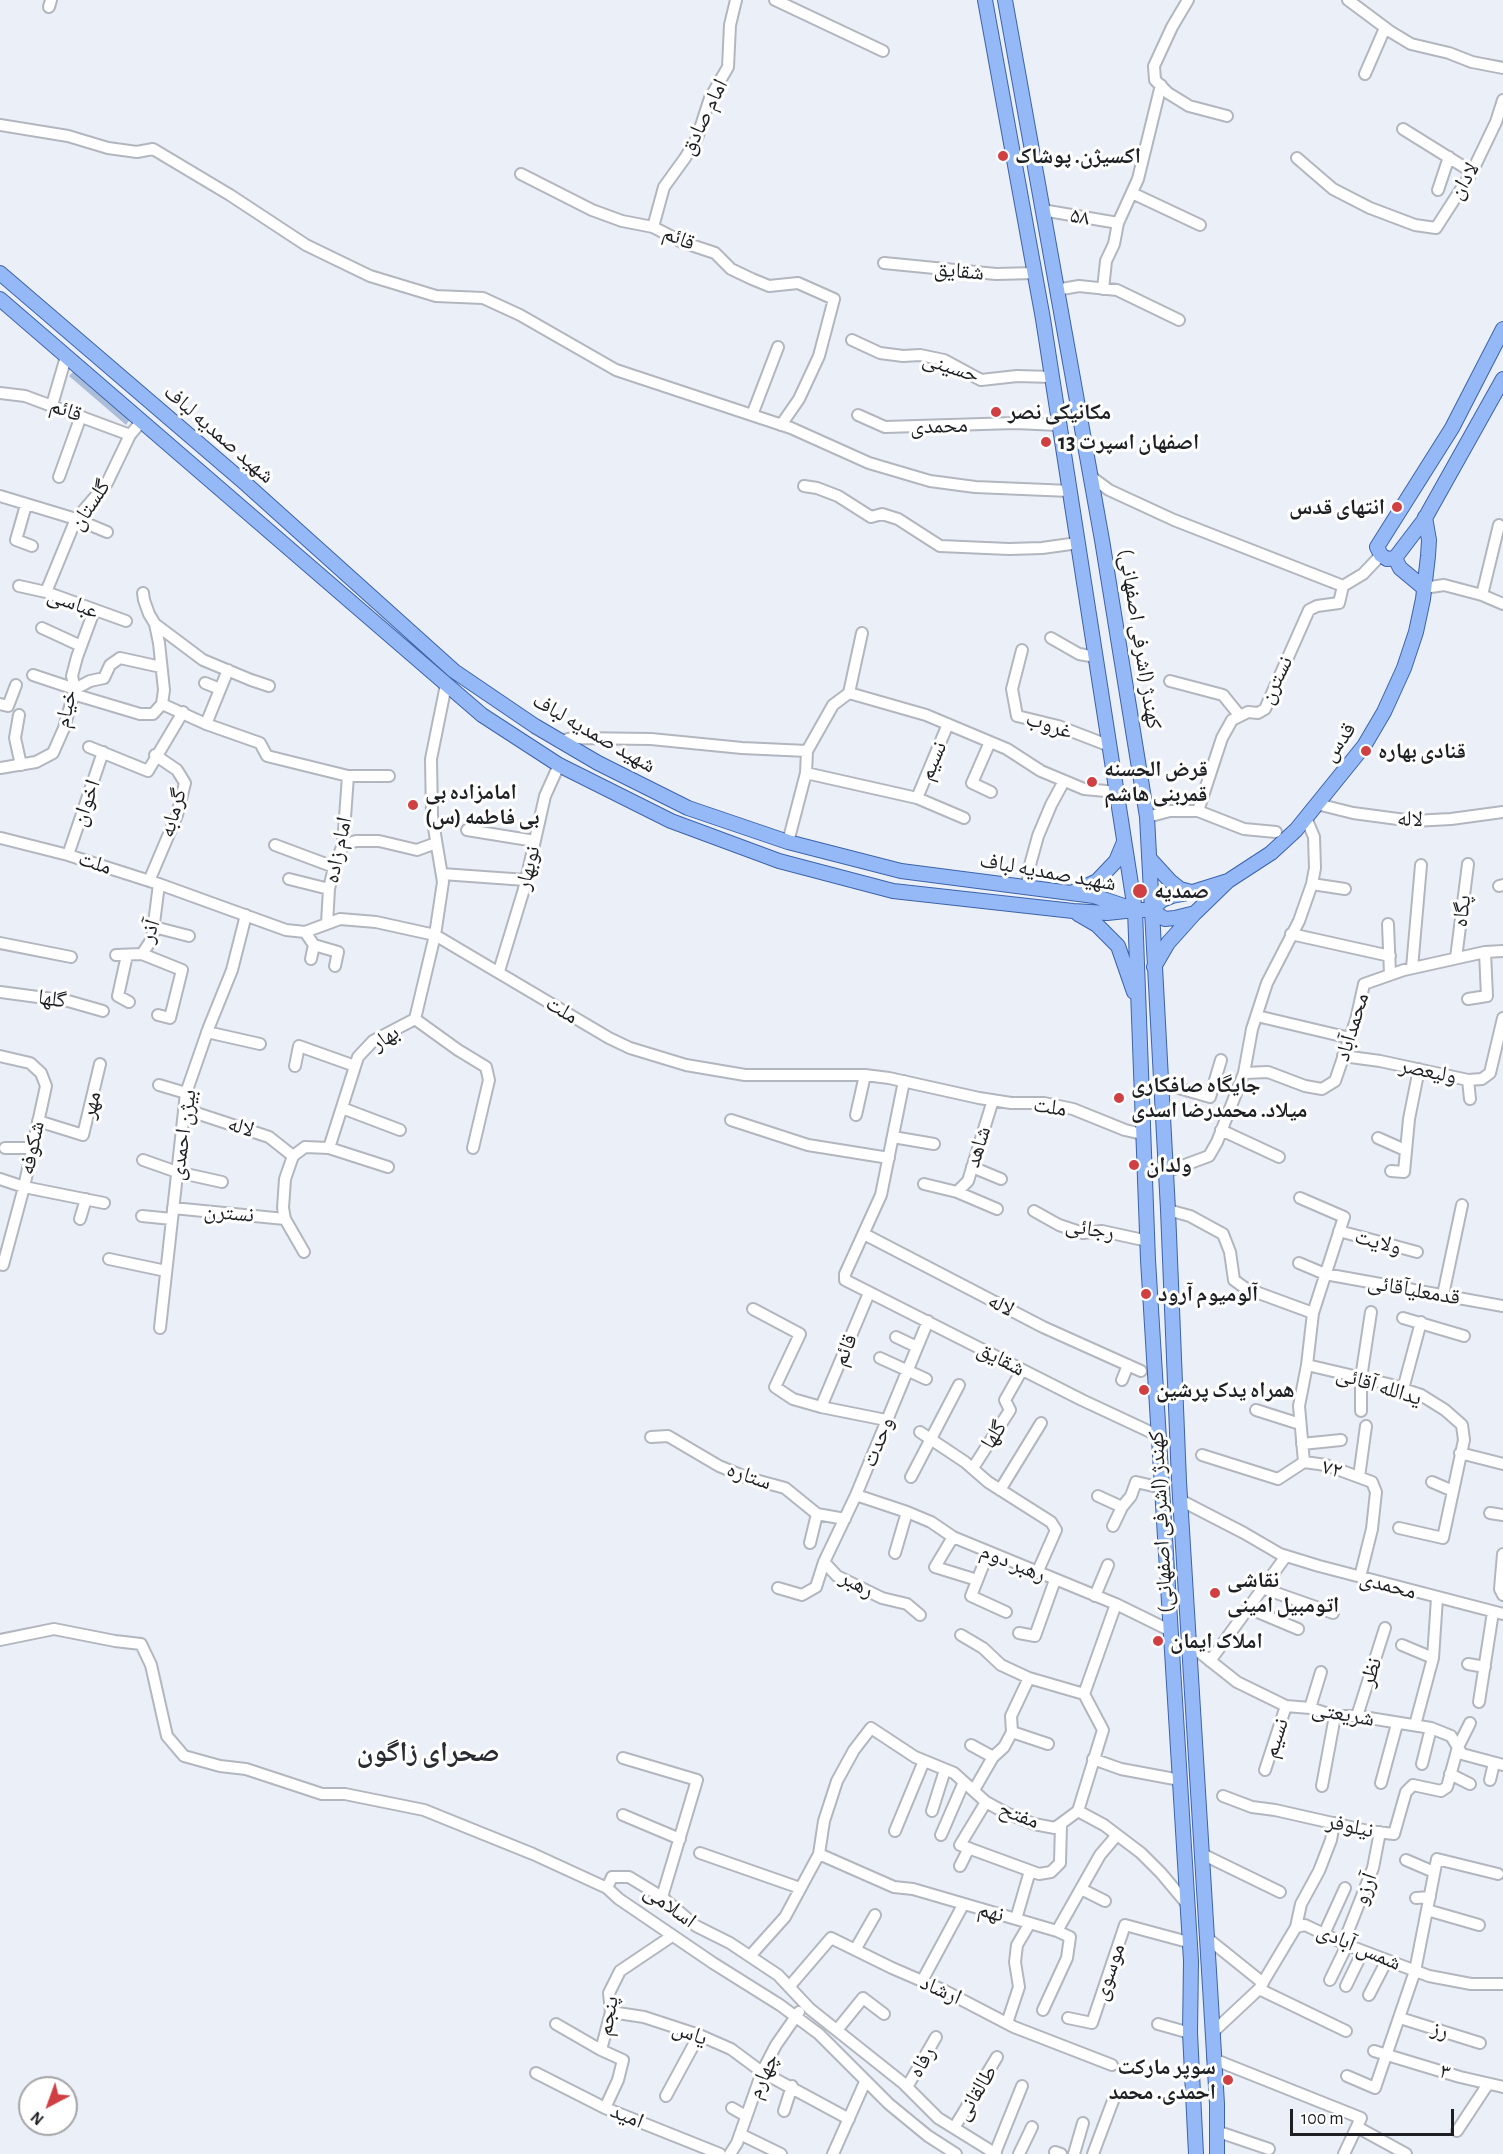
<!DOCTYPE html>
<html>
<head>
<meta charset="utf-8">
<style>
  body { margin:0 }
  #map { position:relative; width:1503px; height:2154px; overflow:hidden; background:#ebf0f8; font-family:"Alegreya Sans",sans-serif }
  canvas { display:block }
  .north { position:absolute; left:18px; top:2076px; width:60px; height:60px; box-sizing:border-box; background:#fff; border:2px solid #a5a5a7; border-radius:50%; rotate:221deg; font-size:16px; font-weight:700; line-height:24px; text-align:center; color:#1d1f22 }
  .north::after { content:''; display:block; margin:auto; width:21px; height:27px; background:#d04043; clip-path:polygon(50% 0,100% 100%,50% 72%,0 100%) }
  .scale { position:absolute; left:1290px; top:2109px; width:164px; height:27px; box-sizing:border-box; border:3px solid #1d1f22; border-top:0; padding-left:8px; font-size:18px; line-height:21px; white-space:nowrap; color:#1d1f22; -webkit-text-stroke:4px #fff; paint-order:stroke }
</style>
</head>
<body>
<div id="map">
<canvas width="1503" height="2154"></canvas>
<div class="north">N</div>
<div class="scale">100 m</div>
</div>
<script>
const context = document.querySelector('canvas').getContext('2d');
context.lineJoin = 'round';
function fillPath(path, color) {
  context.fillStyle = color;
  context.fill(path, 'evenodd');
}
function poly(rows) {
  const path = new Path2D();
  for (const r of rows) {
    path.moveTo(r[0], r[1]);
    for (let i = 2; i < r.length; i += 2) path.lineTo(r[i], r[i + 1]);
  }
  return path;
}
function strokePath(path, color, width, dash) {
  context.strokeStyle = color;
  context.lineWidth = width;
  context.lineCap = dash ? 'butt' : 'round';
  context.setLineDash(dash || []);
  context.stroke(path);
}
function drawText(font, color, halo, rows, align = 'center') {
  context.font = font + ' "Alegreya Sans","Noto Naskh Arabic",sans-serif';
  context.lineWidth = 6;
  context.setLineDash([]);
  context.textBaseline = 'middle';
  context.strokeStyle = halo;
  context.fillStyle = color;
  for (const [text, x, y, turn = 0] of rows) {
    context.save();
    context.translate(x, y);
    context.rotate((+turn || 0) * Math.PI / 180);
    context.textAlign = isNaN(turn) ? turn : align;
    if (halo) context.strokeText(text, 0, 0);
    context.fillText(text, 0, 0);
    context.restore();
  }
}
const green = poly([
  [74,371,130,419,126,425,69,376]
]);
const minor = poly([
  [775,0,883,51],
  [1188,0,1172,27,1154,66,1155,80,1168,93,1189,106,1227,116],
  [1348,0,1391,32,1411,44,1449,53,1472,62,1503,68],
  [49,7,51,0],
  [1365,74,1385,28],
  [0,125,68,136,108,148,137,152,153,149,230,195,306,245,370,276,436,296,483,298,520,315,616,370,791,428,869,463,930,481,975,487,1070,491],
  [1403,129,1472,172],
  [1297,158,1333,189,1370,208,1415,225,1436,228,1472,172,1496,122,1503,100],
  [521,174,592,210,622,221,653,227,682,242,715,253,731,269,752,279,769,286,798,283,834,299,819,356,799,399,781,425],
  [1438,190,1449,157],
  [1132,193,1200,225],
  [1042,210,1118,223],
  [653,227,664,187,685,158,697,138,710,98,728,67,730,25,736,0],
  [884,263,996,274,1035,273],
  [1103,289,1106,261,1114,244,1118,223,1138,179,1161,85],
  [1056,290,1079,286,1117,290,1179,320],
  [852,340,880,353,903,356,920,355,944,360,981,380,1017,376,1052,377],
  [0,393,25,396,130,435],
  [52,405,66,357],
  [752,415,778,347],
  [858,415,885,427,1015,423,1059,425],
  [1090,476,1109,490,1174,520,1343,586],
  [59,477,81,416],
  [804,486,817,488,838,496,871,517,882,514,898,519,940,546,1009,549,1042,548,1078,543],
  [0,496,76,519,107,532],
  [26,505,16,540,32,546],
  [19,586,46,592,126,621],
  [1343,586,1363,574,1381,555],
  [1424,588,1444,585,1482,595,1503,604],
  [46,592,76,519,107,483,130,435,141,422],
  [143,593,144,600,149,614,155,624,159,643,164,690,162,704],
  [1482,595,1499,525],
  [155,624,203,660,251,680,269,686],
  [42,628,81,646],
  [1051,638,1079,654,1096,657],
  [1022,650,1012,689,1017,716,1058,726,1110,746],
  [33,675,75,689,90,681,104,678,110,665,120,658,161,667],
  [1170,681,1223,695,1240,716],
  [205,683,220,689],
  [849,693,862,633],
  [73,694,140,714,153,714,162,704,206,724,260,743,267,756,348,776,389,776],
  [0,704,8,706,16,685],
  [19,715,15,738,21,765],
  [206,724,228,670],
  [560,741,572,738,651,739,742,748,807,751],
  [990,742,972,783,991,792],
  [89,747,148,771,183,712],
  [0,768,36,762,53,753,64,728,75,689,72,676,77,657,94,611],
  [806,773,917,798,964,818],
  [917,798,948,724],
  [1317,804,1353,813,1413,821,1451,819,1503,812],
  [1198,811,1222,738,1232,720,1248,712,1258,713,1265,709,1309,610,1317,606,1339,603,1343,586],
  [1147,817,1170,811,1198,811,1244,829,1276,832],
  [467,830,535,841],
  [1,838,68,855,159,884,286,930,305,932,340,919,376,922,435,935,609,1038,630,1048,686,1065,745,1075,865,1075,889,1078,979,1098,1011,1103,1044,1103,1073,1109,1125,1130,1142,1134],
  [788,842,806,773,807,751,833,705,849,693,926,715,1007,749,1041,771,1084,789,1117,792],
  [275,845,334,867],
  [343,845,356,841,379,841,417,850,436,843],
  [68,855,103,752],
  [442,874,526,880],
  [289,879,329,889],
  [149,881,177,815,185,783,177,770,155,755],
  [1312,884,1345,889],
  [1499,886,1503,885],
  [1027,887,1030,865,1038,836,1051,805,1064,781],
  [327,923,329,889,334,867,343,845,348,776],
  [1388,924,1390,974],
  [154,927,189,936],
  [305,932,314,945,338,952,335,966],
  [1291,934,1390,956],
  [0,943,71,957],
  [142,954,182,970,170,1018,158,1015],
  [116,955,142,954,152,939,159,884],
  [127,955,118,996,129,1002],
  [1456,958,1468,864],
  [311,959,314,945],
  [1412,968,1421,865],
  [499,971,524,889,545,796,559,765],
  [0,992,68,1001,103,1011],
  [1468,999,1487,996,1485,952],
  [1257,1016,1350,1038],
  [415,1019,458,1050,486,1067,489,1080,473,1148],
  [207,1032,260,1044],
  [0,1056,30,1063,41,1073,46,1086,24,1187,3,1265,0,1264],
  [1343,1056,1380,1061,1468,1080,1482,1079,1490,1073,1503,1018],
  [295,1066,299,1046,355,1066],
  [1244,1073,1268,1072,1305,1086,1322,1089,1335,1081,1356,1020,1364,984,1404,970,1485,952,1503,951],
  [1468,1080,1470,1099],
  [904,1081,881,1195,845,1274,845,1280,1082,1400,1159,1436],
  [1161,1083,1210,1097,1221,1060],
  [159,1085,186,1093],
  [342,1108,400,1130],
  [184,1109,269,1137,293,1156],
  [856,1115,865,1075],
  [731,1120,808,1145,889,1158],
  [38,1121,83,1135,100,1064],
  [1221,1130,1279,1157],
  [893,1137,934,1144],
  [1378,1138,1405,1150],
  [5,1148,32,1148],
  [329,1148,388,1167],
  [143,1160,177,1172,222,1182],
  [972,1167,1001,1179],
  [1391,1171,1404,1172,1409,1119,1419,1069],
  [1166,1172,1209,1156,1217,1142,1244,1073,1252,1029,1267,983,1299,921,1312,884,1315,868,1314,837,1306,818],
  [0,1179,24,1187,104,1203],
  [924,1184,957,1192,968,1181,993,1100],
  [957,1192,997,1209],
  [1300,1198,1344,1217,1313,1313,1307,1365,1299,1406,1304,1462],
  [173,1208,285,1219],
  [1168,1210,1190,1216,1223,1234,1230,1252,1234,1280,1245,1288,1313,1313],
  [1034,1211,1059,1225,1083,1233,1102,1231,1148,1241],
  [142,1216,172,1219],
  [80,1219,86,1199],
  [1339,1231,1417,1252],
  [864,1234,1043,1327,1141,1371],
  [304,1252,285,1219,283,1208,285,1179,293,1156,305,1147,329,1148,358,1057,373,1041,415,1019,435,935,443,882,432,816,431,759,446,685],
  [109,1259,166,1271],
  [1299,1263,1325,1274,1503,1306],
  [1443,1295,1462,1205],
  [753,1309,800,1334,775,1387,793,1399,821,1407,886,1420],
  [1403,1318,1464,1336],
  [160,1328,186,1093,209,1027,232,970,246,915],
  [896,1337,917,1347],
  [880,1358,926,1379],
  [1307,1365,1388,1384,1421,1395,1445,1410,1462,1425,1464,1440,1443,1538,1399,1528],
  [1122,1380,1128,1365],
  [1403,1389,1421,1322],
  [821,1407,869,1293],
  [1256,1410,1300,1424],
  [1361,1411,1361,1378,1371,1312],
  [920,1432,965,1462,988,1482,1051,1522,1056,1530,1037,1573],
  [651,1437,668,1436,719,1466,748,1478,785,1488,817,1514,845,1519],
  [1302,1444,1341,1440],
  [1460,1453,1503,1464],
  [1202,1455,1278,1479,1304,1462,1326,1465,1372,1482,1376,1492,1372,1529,1360,1577],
  [973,1468,1010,1410,1005,1400,1022,1370],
  [911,1477,959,1385],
  [1359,1477,1366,1426],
  [1432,1482,1453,1491],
  [1000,1490,1041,1423],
  [856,1495,907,1512,931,1522,953,1537,1116,1604,1171,1631],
  [1098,1496,1122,1507,1131,1496,1136,1482,1162,1488],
  [1180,1500,1244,1533,1280,1554,1319,1566,1503,1614],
  [1490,1513,1503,1515],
  [1113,1526,1122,1507],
  [953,1537,935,1567,977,1580],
  [810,1543,817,1514],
  [895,1553,907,1512],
  [988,1553,971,1596,1006,1612],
  [1503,1554,1500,1589,1503,1595],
  [824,1562,856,1495,928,1321],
  [778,1588,802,1595,816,1587,824,1562,837,1576,882,1598,907,1604,920,1615],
  [1262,1588,1333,1613],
  [1095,1596,1108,1565],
  [1248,1608,1298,1629],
  [1019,1633,1035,1636,1055,1580],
  [961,1635,983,1648,1001,1665,1029,1678,1084,1694],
  [0,1640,54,1629,115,1641,141,1644,151,1665,167,1736,184,1756,220,1766,246,1769,322,1794,345,1794,424,1810,533,1854,607,1888],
  [1189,1644,1237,1682,1286,1706,1310,1708,1335,1716,1357,1716,1431,1728,1451,1736,1462,1754,1503,1765],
  [1402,1645,1433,1658],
  [1210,1661,1286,1556],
  [1468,1664,1485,1667],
  [1479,1702,1493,1612],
  [1310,1708,1321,1672],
  [1357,1716,1385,1628],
  [1415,1725,1433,1658,1437,1598],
  [1012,1732,1048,1744],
  [971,1745,993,1757],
  [623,1758,697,1780,662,1897],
  [1093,1759,1121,1769,1180,1780],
  [1422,1764,1431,1728],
  [1265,1770,1286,1706],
  [1450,1774,1470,1784],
  [1490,1780,1494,1763],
  [1381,1783,1397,1724],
  [1322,1786,1335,1716],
  [974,1790,993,1757,1004,1747,1012,1732,1011,1716,1029,1678],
  [1223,1796,1252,1807,1275,1810,1368,1831,1394,1834,1406,1792,1413,1785,1441,1791,1447,1787,1458,1747,1470,1723],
  [986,1802,960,1845,1039,1874,1051,1872,1060,1863,1061,1824],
  [932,1811,945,1770],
  [1078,1811,1103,1730,1084,1694,1116,1604],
  [623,1815,680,1839],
  [895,1831,924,1761],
  [941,1835,964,1782],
  [700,1853,800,1888],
  [819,1854,894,1887,913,1889,1057,1931,1100,1855,1117,1835],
  [1202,1854,1280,1892],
  [1406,1860,1434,1872],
  [960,1866,969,1848],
  [1081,1889,1105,1901],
  [1416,1898,1430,1897],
  [1427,1910,1479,1925],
  [1016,1919,1030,1871],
  [1296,1927,1301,1904,1319,1871,1331,1840,1334,1823],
  [1324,1934,1345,1888],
  [1207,1938,1263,1983],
  [1343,1944,1373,1868,1380,1832],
  [855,1950,875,1915],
  [750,1956,785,1917,819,1854,824,1821,837,1781,854,1750,871,1728,915,1757,954,1773,986,1802,1006,1813,1034,1824,1055,1828,1078,1811,1104,1825,1141,1853,1161,1873,1187,1904],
  [1330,1980,1347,1945],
  [922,1981,963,1905],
  [1346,1986,1363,1951],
  [789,1987,831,1938,892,1968,943,1990,1014,2027,1112,2065],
  [1259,1989,1346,2031],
  [1369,1995,1387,1960],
  [1043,2010,1067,1958,1070,1937,1057,1931],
  [611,2012,644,2017,699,2035,731,2049,762,2072,849,2119],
  [1068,2018,1092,2023,1125,1925,1188,1942],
  [1400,2018,1480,2043],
  [1007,2023,1019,1987,1015,1962,1017,1945,1030,1923],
  [556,2024,601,2050],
  [1158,2024,1190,2033],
  [837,2030,863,1998,884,2014],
  [1212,2033,1259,1989,1296,1927,1305,1925,1347,1945,1429,1976,1471,1984,1503,1984],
  [1374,2051,1460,2077,1503,2087],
  [1213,2059,1361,2118,1344,2154],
  [536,2073,605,2108,720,2154],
  [1347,2076,1375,2088,1415,1971,1437,1859,1498,1874],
  [907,2087,936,2037],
  [666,2096,699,2035],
  [605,2108,618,2080,623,2060,601,2050,611,2012,609,1993,620,1971,672,1936],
  [732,2108,746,2116],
  [784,2111,792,2086],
  [1357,2127,1406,2154],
  [954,2128,997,2057],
  [1216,2131,1269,2149],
  [1457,2131,1488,2084],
  [740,2134,781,2154],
  [1055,2152,1061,2154],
  [995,2153,1022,2086],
  [730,2154,737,2143,762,2072,776,2045,799,2012],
  [833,2154,865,2082],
  [956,2154,928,2136,889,2104,819,2034,780,2005,713,1963,619,1899,607,1888,612,1877,629,1877,662,1897,696,1926,730,1943,778,1975,810,2009,903,2083,938,2118,996,2154],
  [1019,2154,1032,2127],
  [1074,2154,1083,2123],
  [1093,2154,1114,2098]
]);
const major = poly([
  [985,0,1043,319,1135,910,1148,1260,1191,1961,1190,2033,1196,2154],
  [1005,0,1102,540,1147,817,1168,1210,1179,1481,1210,1987,1217,2104,1217,2154],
  [0,273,246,484,454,671,535,726,598,763,688,808,788,842,901,871,1094,896,1130,908],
  [0,299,482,715,559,765,671,821,779,861,893,891,1073,911,1107,913,1135,910,1151,910,1165,919,1175,918,1195,913,1228,881],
  [1395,558,1387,559,1381,555,1377,547,1452,428,1503,329],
  [1395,558,1424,520,1503,379],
  [1395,558,1400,568,1424,588],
  [1149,858,1170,881,1180,889,1191,892],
  [1071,893,1097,881,1116,861,1124,842],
  [1151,910,1162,900,1172,896,1193,892,1228,881,1271,853,1296,830,1364,746,1384,712,1404,668,1416,632,1423,599,1428,556,1429,540,1425,517],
  [1078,914,1097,925,1118,946,1134,992],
  [1154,967,1168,943,1194,914]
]);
const markers = [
  [1003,156,6,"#d04043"],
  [996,412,6,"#d04043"],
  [1046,442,6,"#d04043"],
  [1397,507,6,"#d04043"],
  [1366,751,6,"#d04043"],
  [1092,782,6,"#d04043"],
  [413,805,6,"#d04043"],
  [1140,891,8,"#d04043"],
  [1119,1098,6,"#d04043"],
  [1134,1165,6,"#d04043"],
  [1146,1294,6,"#d04043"],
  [1144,1390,6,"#d04043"],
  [1215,1593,6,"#d04043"],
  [1158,1641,6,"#d04043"],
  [1228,2080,6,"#d04043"]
];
const streetNames = [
  ["امام صادق",704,117,-64],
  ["لادان",1464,181,-59],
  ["۵۸",1080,217,10],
  ["قائم",679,238,23],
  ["شقایق",959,271,5],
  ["حسینی",951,367,18],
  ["قائم",66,410,20],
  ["محمدی",939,426,-2],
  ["شهید صمدیه لباف",219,434,41],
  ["گلستان",90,505,-56],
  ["عباسی",73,603,20],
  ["کهندژ (اشرفی اصفهانی)",1140,639,81],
  ["نسترن",1276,680,-64],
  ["خیام",66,709,-78],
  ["غروب",1049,725,18],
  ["شهید صمدیه لباف",594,733,30],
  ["قدس",1339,742,-55],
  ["نسیم",933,761,-67],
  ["اخوان",86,803,-71],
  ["گرمابه",173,813,-74],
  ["لاله",1410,819,3],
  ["امام زاده",338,850,-78],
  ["ملت",95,863,18],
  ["نوبهار",528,868,-76],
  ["شهید صمدیه لباف",1048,872,10],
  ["پگاه",1462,911,-83],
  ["آذر",150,931,-72],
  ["گلها",52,999,9],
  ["ملت",562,1010,32],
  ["محمدآباد",1352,1027,-73],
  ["بهار",385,1038,-33],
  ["ولیعصر",1428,1071,12],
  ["مهر",91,1105,-76],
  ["ملت",1050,1107,9],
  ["لاله",241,1127,18],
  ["بیژن احمدی",183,1135,-82],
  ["شاهد",978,1147,-73],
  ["شکوفه",32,1148,-78],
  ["نسترن",229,1213,5],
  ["رجائی",1090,1229,10],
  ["ولایت",1378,1242,15],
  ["قدمعلیآقائی",1414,1290,10],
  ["لاله",1001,1305,28],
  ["قائم",845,1350,-67],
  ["شقایق",1001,1359,27],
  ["یدالله آقائی",1379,1386,17],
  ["گلها",994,1435,-57],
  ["وحدت",878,1442,-68],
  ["۷۲",1332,1469,16],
  ["ستاره",749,1476,19],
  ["کهندژ (اشرفی اصفهانی)",1161,1522,-93],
  ["رهبر دوم",1013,1563,22],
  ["رهبر",857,1584,28],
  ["محمدی",1388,1585,15],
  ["نظر",1371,1672,-72],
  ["شریعتی",1343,1714,10],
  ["نسیم",1276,1738,-72],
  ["مفتح",1019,1815,21],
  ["نیلوفر",1350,1826,12],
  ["آرزو",1365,1889,-70],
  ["اسلامی",670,1906,36],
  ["نهم",991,1912,15],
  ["شمس آبادی",1359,1947,23],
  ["موسوی",1109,1972,-71],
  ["ارشاد",941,1990,24],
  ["پنجم",608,2016,-80],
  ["رز",1440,2030,17],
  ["یاس",690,2033,20],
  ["رفاه",922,2062,-60],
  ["۳",1445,2072,18],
  ["چهارم",763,2076,-66],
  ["طالقانی",976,2093,-58],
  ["امید",627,2116,22]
];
const poiNames = [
  ["اکسیژن. پوشاک",1015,156],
  ["مکانیکی نصر",1008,412],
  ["اصفهان اسپرت 13",1058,442],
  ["انتهای قدس",1385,507,"right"],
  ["قنادی بهاره",1378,751],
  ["قرض الحسنه",1104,769],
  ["قمربنی هاشم",1104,794],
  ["امامزاده بی",425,792],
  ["بی فاطمه (س)",425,817],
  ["صمدیه",1154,891],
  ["جایگاه صافکاری",1131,1085],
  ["میلاد. محمدرضا اسدی",1131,1110],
  ["ولدان",1146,1165],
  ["آلومیوم آرود",1158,1294],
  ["همراه یدک پرشین",1156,1390],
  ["نقاشی",1227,1580],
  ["اتومبیل امینی",1227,1605],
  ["املاک ایمان",1170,1641],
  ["سوپر مارکت",1216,2067,"right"],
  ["احمدی. محمد",1216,2092,"right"]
];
const districtNames = [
  ["صحرای زاگون",428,1753]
];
fillPath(green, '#acbdda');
strokePath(minor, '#b2b6be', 14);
strokePath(major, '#3d63a9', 16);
strokePath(minor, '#fff', 10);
strokePath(major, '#95b8f7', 14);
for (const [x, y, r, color] of markers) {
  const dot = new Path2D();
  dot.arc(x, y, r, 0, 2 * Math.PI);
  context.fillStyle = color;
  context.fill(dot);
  strokePath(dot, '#fff', 2);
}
drawText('22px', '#1d1f22', '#fff', streetNames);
drawText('bold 22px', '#1d1f22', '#fff', poiNames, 'left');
drawText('bold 28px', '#292c32', '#fff', districtNames);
</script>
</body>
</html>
